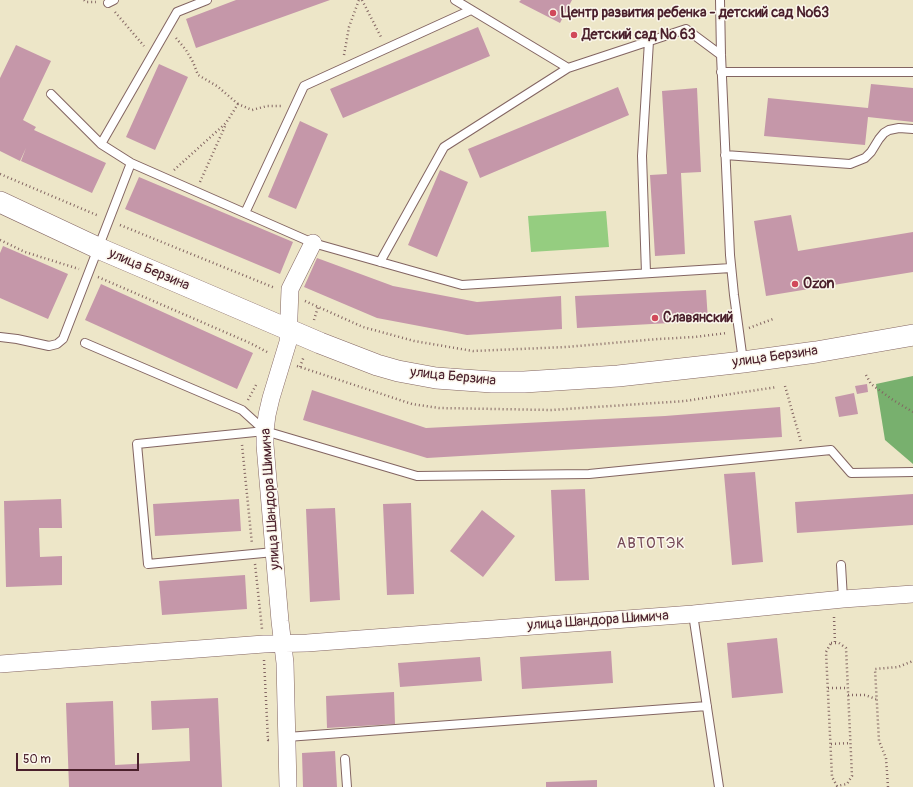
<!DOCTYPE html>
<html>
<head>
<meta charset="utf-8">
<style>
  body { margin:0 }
  #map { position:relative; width:913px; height:787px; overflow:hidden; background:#ede6c8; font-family:Pangolin,sans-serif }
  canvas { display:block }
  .scale { position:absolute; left:16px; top:753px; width:123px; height:18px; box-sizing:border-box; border:2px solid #4a1f2b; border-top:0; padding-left:5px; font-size:12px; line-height:14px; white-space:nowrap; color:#4a1f2b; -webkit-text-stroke:3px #fbf7ec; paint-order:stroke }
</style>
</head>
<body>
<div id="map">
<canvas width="913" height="787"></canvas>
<div class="scale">50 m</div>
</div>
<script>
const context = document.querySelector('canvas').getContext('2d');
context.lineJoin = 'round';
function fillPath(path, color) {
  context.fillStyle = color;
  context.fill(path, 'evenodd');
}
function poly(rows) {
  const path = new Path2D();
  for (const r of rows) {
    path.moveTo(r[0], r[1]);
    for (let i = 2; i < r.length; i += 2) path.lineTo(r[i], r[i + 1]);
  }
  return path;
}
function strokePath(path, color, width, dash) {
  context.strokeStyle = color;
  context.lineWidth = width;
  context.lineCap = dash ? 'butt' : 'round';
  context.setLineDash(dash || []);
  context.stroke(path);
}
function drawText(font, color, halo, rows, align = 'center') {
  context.font = font + ' Pangolin,sans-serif';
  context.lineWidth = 3;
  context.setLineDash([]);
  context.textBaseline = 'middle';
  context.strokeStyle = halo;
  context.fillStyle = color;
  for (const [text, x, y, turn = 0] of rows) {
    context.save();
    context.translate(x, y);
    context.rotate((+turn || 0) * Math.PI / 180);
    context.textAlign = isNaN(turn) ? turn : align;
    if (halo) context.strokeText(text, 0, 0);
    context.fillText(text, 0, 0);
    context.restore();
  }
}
const green = poly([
  [606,211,609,247,531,252,528,216]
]);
const forest = poly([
  [913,376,913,464,885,440,876,384]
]);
const building = poly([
  [236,0,330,0,196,48,186,19],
  [521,0,572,0,560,23,519,2],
  [478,27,490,56,343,118,330,89],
  [16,45,51,61,23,120,36,127,34,130,106,163,92,193,21,161,26,148,20,161,0,151,0,78],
  [159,64,188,77,155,150,126,137],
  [871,84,913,88,913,122,868,117,865,145,764,136,768,98,868,108],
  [618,87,629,115,480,178,468,149],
  [697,88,701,172,681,173,685,254,655,256,650,175,667,174,662,91],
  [300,121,328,134,296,209,268,197],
  [440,170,468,182,437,257,408,245],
  [139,177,293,242,280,274,125,209],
  [791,215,798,251,913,232,913,272,766,296,754,221],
  [3,246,68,274,48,319,0,298,0,253],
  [317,258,393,286,477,302,561,296,562,329,467,335,377,318,304,287],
  [101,284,253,353,237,389,85,320],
  [706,290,708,321,577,328,575,296],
  [867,384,868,392,857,394,855,386],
  [312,390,426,428,665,416,780,407,782,437,427,458,303,420],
  [854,393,858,414,839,417,835,397],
  [755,472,763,562,732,565,724,474],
  [585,489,589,580,555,581,551,490],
  [913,494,913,525,797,533,795,502],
  [61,499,62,528,39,528,40,557,62,556,62,585,6,587,4,501],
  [239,499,241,531,155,536,153,504],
  [411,503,414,594,387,595,383,504],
  [335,508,340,600,310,602,306,509],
  [482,510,515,536,483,577,450,551],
  [245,575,247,609,162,615,159,581],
  [777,638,783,693,732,698,727,643],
  [611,651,613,683,522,689,520,657],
  [480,657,482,681,400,687,398,663],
  [394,692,395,724,327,728,326,696],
  [218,698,222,787,69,787,66,703,113,701,115,765,190,761,189,728,152,730,151,701],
  [335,751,337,787,303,787,302,753],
  [597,780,597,787,546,787,546,782]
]);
const path = poly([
  [84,0,86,2,96,2],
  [362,0,382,39],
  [115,12,144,46],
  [176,38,186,50,193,62,198,75,217,86,238,104],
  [344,55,349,27,359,0],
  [174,170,226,123,238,104,252,110,267,106,282,106],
  [0,174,99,216],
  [200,182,226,124],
  [120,225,275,288],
  [0,240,25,252,79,269],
  [98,277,250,343,269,353],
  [305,301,363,327,414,341,473,351,566,347,658,339,695,337,727,333],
  [314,320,318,307],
  [749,328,773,319],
  [297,366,412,404,439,408,551,410,685,401,777,387],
  [300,367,304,356],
  [866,375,871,384,893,400,913,412],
  [785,386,801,442],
  [248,400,256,385],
  [242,445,252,544],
  [255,564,262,629],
  [834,617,835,643],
  [831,643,839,643,846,648,852,776,847,784,837,786,832,777,826,652,831,643],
  [264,660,268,740,271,739],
  [828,688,848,688],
  [848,695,865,695,876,699],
  [831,744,851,743],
  [888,787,886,758,879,741,875,669,898,667,913,661]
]);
const service = poly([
  [207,0,177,12,101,144,131,163,313,243,462,285,731,268],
  [455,0,568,68,686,29,721,55],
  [720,0,721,55,730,255,734,295,743,361],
  [108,3,114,0],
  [721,72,913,72],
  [51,94,101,144],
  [725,155,850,164,865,158,871,152,879,139,884,133,889,130,899,128,913,129],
  [245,213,304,86,471,10],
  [380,262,444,147,568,68],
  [646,273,642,156,649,41],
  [0,337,17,339,49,346,57,344,63,339,131,163],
  [85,343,242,410,264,430],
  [274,552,148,564,137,444,265,431,417,476,589,474,831,450,851,473,913,472],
  [841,565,843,599],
  [693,614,719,787],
  [287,737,707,706],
  [345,759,347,787]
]);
const minor = poly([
  [0,664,264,644,307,643,693,614,843,599,913,594],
  [288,787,285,663,280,621,265,445,265,431,267,415,271,398,288,342,290,289,313,243]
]);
const tertiary = poly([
  [0,202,98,248,320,343,377,365,398,371,436,378,492,382,524,382,618,376,743,362,816,352,913,335]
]);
const markers = [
  [553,13,4,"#d1495b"],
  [574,35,4,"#d1495b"],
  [795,284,4,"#d1495b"],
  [655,318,4,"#d1495b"]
];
const poiNames = [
  ["Центр развития ребенка - детский сад №63",561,13],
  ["Детский сад № 63",582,35],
  ["Ozon",803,284],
  ["Славянский",663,318]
];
const streetNames = [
  ["улица Берзина",149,270,23],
  ["улица Берзина",775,357,-8],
  ["улица Берзина",453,377,6],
  ["улица Шандора Шимича",271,499,-94],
  ["улица Шандора Шимича",598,621,-4]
];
const neighbourhoodNames = [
  ["АВТОТЭК",651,544]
];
fillPath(green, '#95cd80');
fillPath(forest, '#78b06e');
fillPath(building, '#c597a9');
strokePath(service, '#836562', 10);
strokePath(minor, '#836562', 18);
strokePath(tertiary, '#836562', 22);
strokePath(path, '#836562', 2.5, [1, 3]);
strokePath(service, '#fff', 8);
strokePath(minor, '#fff', 17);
strokePath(tertiary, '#fff', 21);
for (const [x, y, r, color] of markers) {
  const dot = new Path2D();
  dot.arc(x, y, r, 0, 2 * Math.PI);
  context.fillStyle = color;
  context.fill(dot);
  strokePath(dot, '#fbf7ec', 1.5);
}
drawText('bold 14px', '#4a1f2b', '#fbf7ec', poiNames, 'left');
drawText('14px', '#4a1f2b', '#fbf7ec', streetNames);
context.letterSpacing = '1px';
drawText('15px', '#754957', '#fbf7ec', neighbourhoodNames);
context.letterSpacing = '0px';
</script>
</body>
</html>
